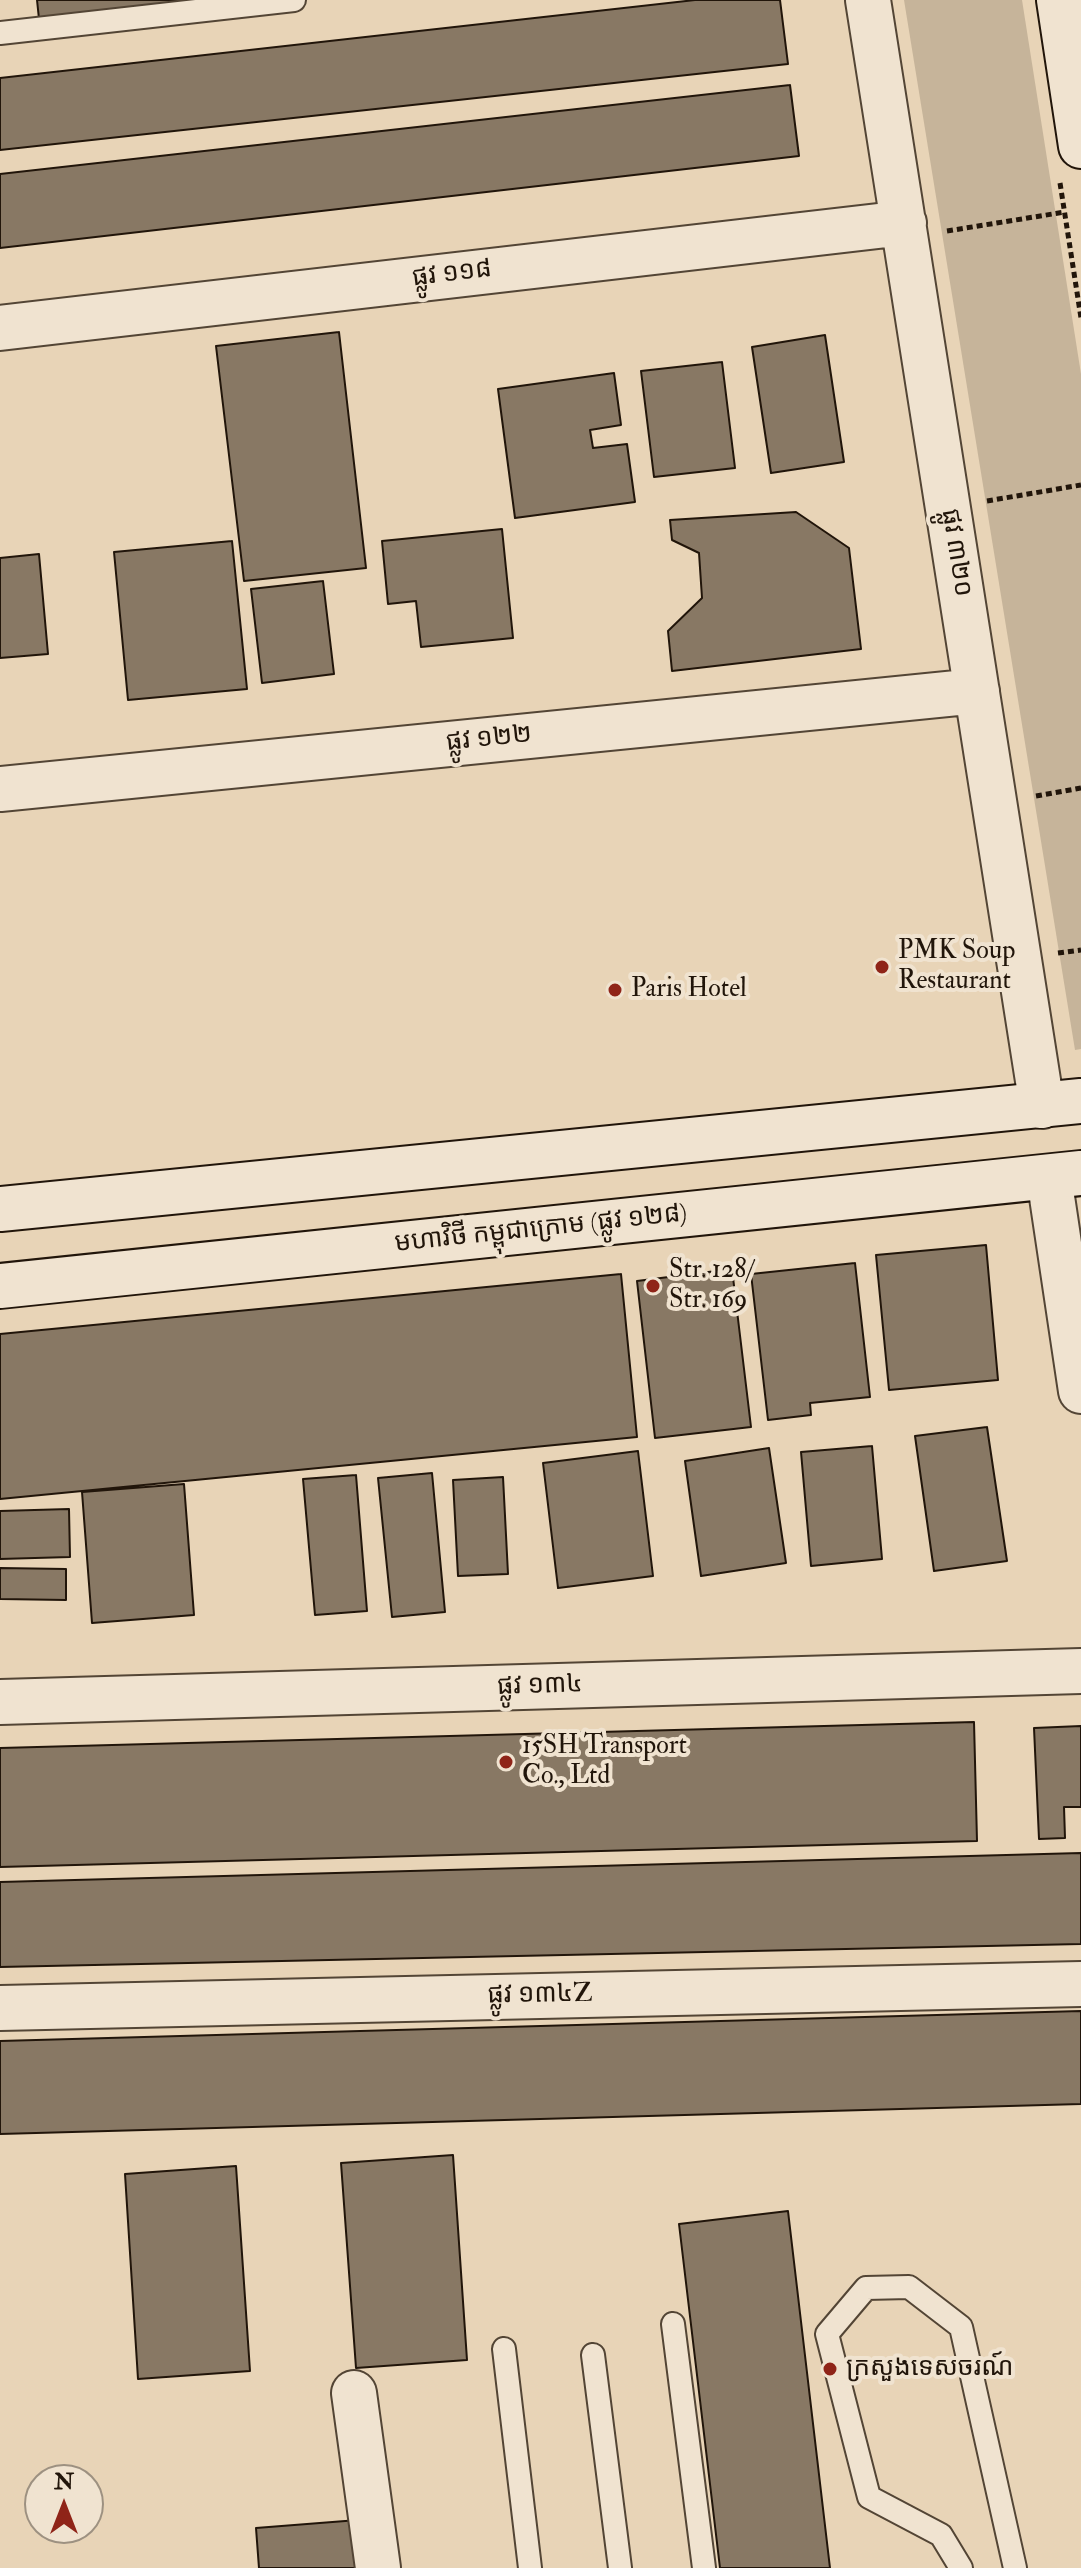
<!DOCTYPE html>
<html>
<head>
<meta charset="utf-8">
<style>
  body { margin:0 }
  #map { position:relative; width:1081px; height:2568px; overflow:hidden; background:#e8d4b7; font-family:"IM FELL Double Pica",serif }
  canvas { display:block }
  .north { position:absolute; left:24px; top:2464px; width:80px; height:80px; box-sizing:border-box; background:#f0e3d0; border:2px solid #9d9181; border-radius:50%; rotate:0deg; font-size:22px; font-weight:700; line-height:32px; text-align:center; color:#21150a }
  .north::after { content:''; display:block; margin:auto; width:28px; height:36px; background:#8f2418; clip-path:polygon(50% 0,100% 100%,50% 72%,0 100%) }
</style>
</head>
<body>
<div id="map">
<canvas width="1081" height="2568"></canvas>
<div class="north">N</div>
</div>
<script>
const context = document.querySelector('canvas').getContext('2d');
context.lineJoin = 'round';
function fillPath(path, color) {
  context.fillStyle = color;
  context.fill(path, 'evenodd');
}
function poly(rows) {
  const path = new Path2D();
  for (const r of rows) {
    path.moveTo(r[0], r[1]);
    for (let i = 2; i < r.length; i += 2) path.lineTo(r[i], r[i + 1]);
  }
  return path;
}
function strokePath(path, color, width, dash) {
  context.strokeStyle = color;
  context.lineWidth = width;
  context.lineCap = dash ? 'butt' : 'round';
  context.setLineDash(dash || []);
  context.stroke(path);
}
function drawText(font, color, halo, rows, align = 'center') {
  context.font = font + ' "IM FELL Double Pica","Noto Sans Khmer",serif';
  context.lineWidth = 8;
  context.setLineDash([]);
  context.textBaseline = 'middle';
  context.strokeStyle = halo;
  context.fillStyle = color;
  for (const [text, x, y, turn = 0] of rows) {
    context.save();
    context.translate(x, y);
    context.rotate((+turn || 0) * Math.PI / 180);
    context.textAlign = isNaN(turn) ? turn : align;
    if (halo) context.strokeText(text, 0, 0);
    context.fillText(text, 0, 0);
    context.restore();
  }
}
const green = poly([
  [904,0,1022,0,1081,374,1081,1049,1075,1050]
]);
const building = poly([
  [37,0,212,0,39,19,37,0],
  [695,0,780,0,788,64,0,150,0,78,695,0],
  [790,85,799,156,0,248,0,174,790,85],
  [339,332,366,568,244,581,216,346,339,332],
  [825,335,844,462,771,473,752,347,825,335],
  [722,362,735,468,654,477,641,371,722,362],
  [614,373,621,425,590,430,593,448,627,444,635,502,515,518,498,389,614,373],
  [796,512,849,548,861,649,672,671,668,631,702,598,699,553,672,540,670,520,796,512],
  [502,529,513,638,421,647,416,601,388,604,382,541,502,529],
  [232,541,247,689,128,700,114,552,232,541],
  [39,554,48,654,0,658,0,558,39,554],
  [323,581,334,674,262,683,251,589,323,581],
  [986,1245,998,1380,889,1390,876,1255,986,1245],
  [855,1263,870,1397,810,1403,811,1415,768,1420,751,1274,855,1263],
  [732,1269,751,1427,655,1438,637,1281,732,1269],
  [621,1274,637,1437,0,1499,0,1334,621,1274],
  [987,1427,1007,1561,934,1571,915,1436,987,1427],
  [872,1446,882,1559,811,1566,801,1452,872,1446],
  [769,1448,786,1563,701,1576,685,1461,769,1448],
  [638,1451,653,1576,558,1588,543,1463,638,1451],
  [432,1473,445,1612,392,1617,378,1478,432,1473],
  [356,1475,367,1611,315,1615,303,1479,356,1475],
  [503,1477,508,1574,458,1576,453,1480,503,1477],
  [184,1484,194,1615,92,1623,82,1492,184,1484],
  [69,1509,70,1557,0,1559,0,1511,69,1509],
  [0,1568,66,1569,66,1600,0,1599,0,1568],
  [974,1722,977,1841,0,1867,0,1748,974,1722],
  [1081,1726,1081,1807,1064,1807,1065,1838,1039,1839,1034,1728,1081,1726],
  [1081,1853,1081,1944,0,1967,0,1882,1081,1853],
  [1081,2011,1081,2104,0,2134,0,2041,1081,2011],
  [453,2155,467,2360,356,2368,341,2163,453,2155],
  [236,2166,250,2371,138,2379,125,2174,236,2166],
  [788,2211,830,2568,720,2568,679,2224,788,2211],
  [358,2520,363,2568,259,2568,256,2528,358,2520]
]);
const path = poly([
  [1060,183,1081,318],
  [947,231,1065,212],
  [987,501,1081,485],
  [1036,796,1081,788],
  [1058,953,1081,950]
]);
const service = poly([
  [0,33,294,0],
  [673,2324,704,2568],
  [504,2349,530,2568],
  [593,2355,620,2568],
  [961,2568,941,2535,869,2497,827,2334,866,2288,909,2287,961,2327,1015,2568]
]);
const minor = poly([
  [868,0,1042,1106],
  [0,328,904,223],
  [0,789,977,691],
  [1049,1177,1081,1391],
  [0,1702,1081,1671],
  [0,2008,1081,1984],
  [354,2393,378,2568]
]);
const secondary = poly([
  [1059,0,1081,146],
  [0,1209,1081,1101],
  [0,1286,1081,1173]
]);
const markers = [
  [882,967,8,"#8f2418"],
  [615,990,8,"#8f2418"],
  [653,1286,8,"#8f2418"],
  [506,1762,8,"#8f2418"],
  [830,2369,8,"#8f2418"]
];
const streetNames = [
  ["ផ្លូវ ១១៨",452,275,-7],
  ["ផ្លូវ ៣២០",955,553,81],
  ["ផ្លូវ ១២២",489,740,-6],
  ["មហាវិថី កម្ពុជាក្រោម (ផ្លូវ ១២៨)",541,1230,-6],
  ["ផ្លូវ ១៣៤",540,1687,-2],
  ["ផ្លូវ ១៣៤Z",540,1996,-1]
];
const poiNames = [
  ["PMK Soup",898,952],
  ["Restaurant",898,982],
  ["Paris Hotel",631,990],
  ["Str. 128/",669,1271],
  ["Str. 169",669,1301],
  ["15SH Transport",522,1747],
  ["Co., Ltd",522,1777],
  ["ក្រសួងទេសចរណ៍",846,2369]
];
fillPath(green, '#c6b49a');
fillPath(building, '#887864');
strokePath(building, '#21150a', 2);
strokePath(service, '#534535', 26);
strokePath(minor, '#534535', 48);
strokePath(secondary, '#21150a', 48);
strokePath(path, '#21150a', 5, [6, 4]);
strokePath(service, '#f0e3d0', 22);
strokePath(minor, '#f0e3d0', 44);
strokePath(secondary, '#f0e3d0', 44);
for (const [x, y, r, color] of markers) {
  const dot = new Path2D();
  dot.arc(x, y, r, 0, 2 * Math.PI);
  context.fillStyle = color;
  context.fill(dot);
  strokePath(dot, '#f0e3d0', 3);
}
drawText('26px', '#21150a', '#f0e3d0', streetNames);
drawText('26px', '#21150a', '#f0e3d0', poiNames, 'left');
</script>
</body>
</html>
